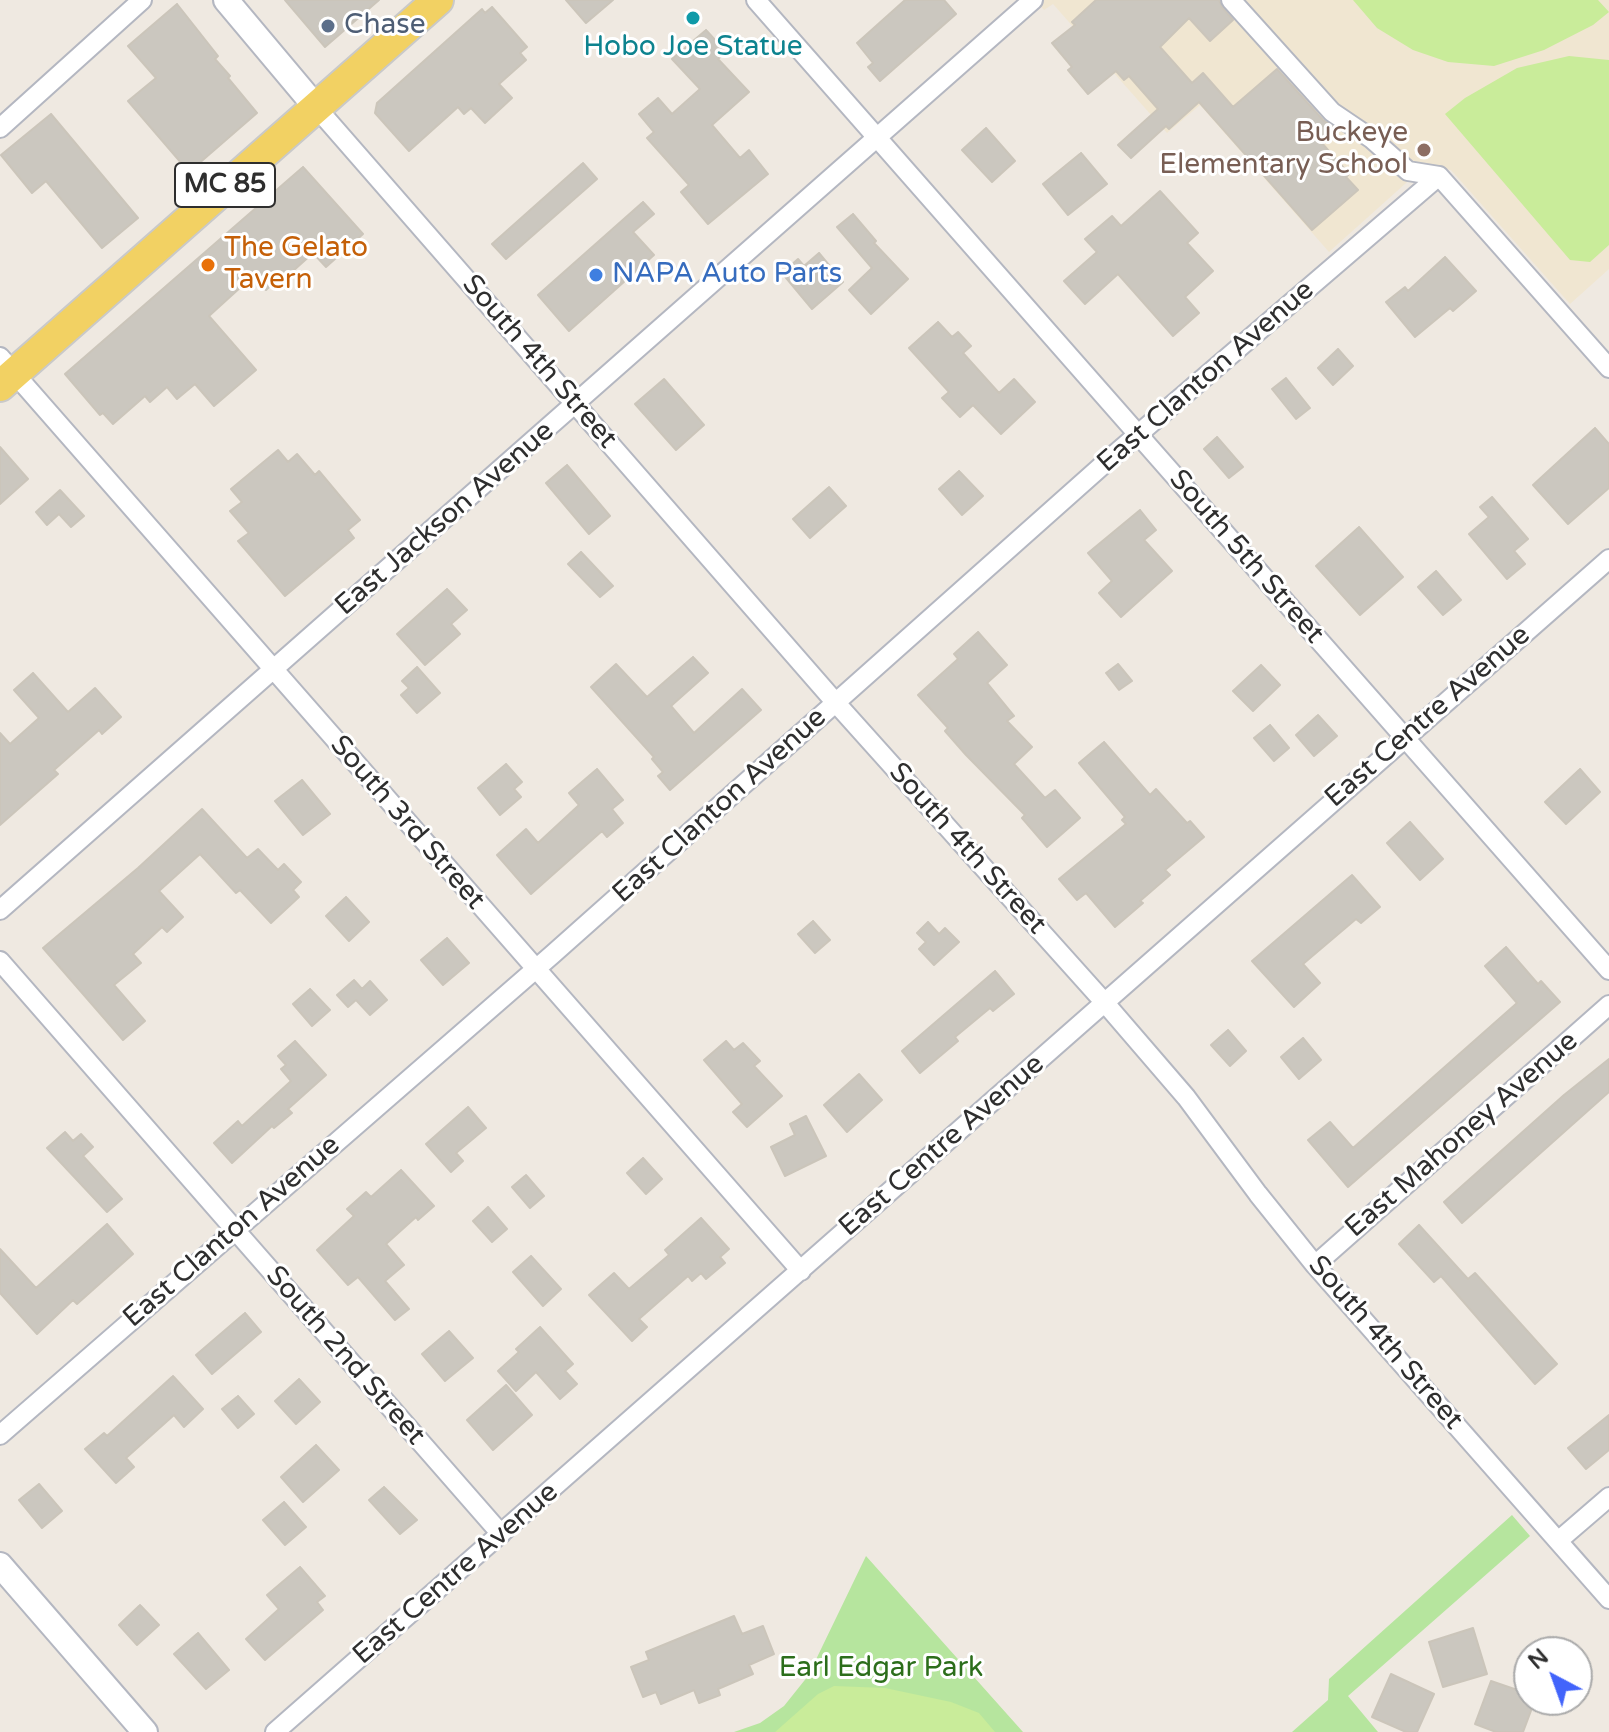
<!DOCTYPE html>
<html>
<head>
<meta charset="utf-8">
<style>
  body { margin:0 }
  #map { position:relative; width:1609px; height:1732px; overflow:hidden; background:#efe9e1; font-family:"Varela Round",sans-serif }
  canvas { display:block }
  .north { position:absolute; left:1513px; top:1636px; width:80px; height:80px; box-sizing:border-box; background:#fff; border:2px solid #ababab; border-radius:50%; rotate:319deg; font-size:22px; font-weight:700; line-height:32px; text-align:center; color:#2e2e2e }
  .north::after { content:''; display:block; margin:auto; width:28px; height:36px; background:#4264fb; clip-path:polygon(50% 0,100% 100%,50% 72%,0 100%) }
</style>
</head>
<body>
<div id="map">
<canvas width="1609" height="1732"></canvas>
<div class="north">N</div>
</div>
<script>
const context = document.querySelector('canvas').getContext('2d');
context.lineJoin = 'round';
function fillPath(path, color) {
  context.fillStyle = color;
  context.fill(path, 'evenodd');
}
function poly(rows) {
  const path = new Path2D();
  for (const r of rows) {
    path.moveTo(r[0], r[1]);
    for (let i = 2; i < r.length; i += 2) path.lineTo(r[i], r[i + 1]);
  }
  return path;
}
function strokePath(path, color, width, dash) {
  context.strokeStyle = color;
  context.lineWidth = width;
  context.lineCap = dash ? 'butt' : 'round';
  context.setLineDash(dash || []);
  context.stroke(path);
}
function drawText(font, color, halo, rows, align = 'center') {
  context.font = font + ' "Varela Round",sans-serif';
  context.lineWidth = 6;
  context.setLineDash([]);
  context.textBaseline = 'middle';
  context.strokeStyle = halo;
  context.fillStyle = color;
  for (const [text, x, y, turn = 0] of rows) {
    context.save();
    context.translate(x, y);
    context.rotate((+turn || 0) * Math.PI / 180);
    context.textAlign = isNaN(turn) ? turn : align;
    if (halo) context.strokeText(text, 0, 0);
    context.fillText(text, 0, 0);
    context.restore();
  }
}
const education = poly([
  [1036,0,1609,0,1609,269,1570,304,1451,170,1425,166,1329,252,1200,105,1167,133,1053,4,1044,10]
]);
const green = poly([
  [1512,1515,1530,1536,1348,1696,1378,1732,1292,1732,1328,1700,1329,1679],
  [866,1556,1023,1732,734,1732,760,1723,784,1706,808,1676]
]);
const pitch = poly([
  [1353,0,1598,0,1609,12,1593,25,1544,50,1494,66,1448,62,1413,50,1377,28],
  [1569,56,1609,60,1609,245,1590,262,1570,260,1445,114,1465,98,1517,68],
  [834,1686,885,1688,951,1702,979,1713,995,1732,775,1732,818,1694]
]);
const building = poly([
  [285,0,379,0,325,47,285,0],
  [566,0,613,0,586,23,566,0],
  [905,0,944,0,956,14,880,81,868,67,873,63,857,43,905,0],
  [1096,0,1219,0,1222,7,1233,20,1210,41,1189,18,1160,47,1192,83,1203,73,1233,107,1277,69,1323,120,1336,129,1321,142,1349,174,1346,177,1358,190,1312,230,1199,102,1169,129,1166,126,1131,158,1118,145,1158,109,1129,76,1124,80,1116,71,1088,94,1068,70,1072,67,1052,43,1075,25,1072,22,1096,0],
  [177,4,218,56,215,59,230,76,228,78,257,113,189,172,128,101,156,78,128,46,177,4],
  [492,7,527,47,520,53,526,60,499,84,512,98,485,123,471,108,464,114,458,107,409,151,375,113,377,103,482,9,485,13,492,7],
  [706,30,726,52,718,59,749,92,712,125,740,158,749,150,768,174,708,224,681,192,689,185,647,138,654,132,639,114,658,98,672,114,700,89,672,59,706,30],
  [51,114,138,218,102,248,46,181,32,193,1,155,51,114],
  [986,128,1015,161,992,182,962,150,986,128],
  [1081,153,1107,184,1068,215,1043,184,1081,153],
  [583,163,597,179,506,259,492,244,583,163],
  [303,167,363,234,326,267,313,253,283,280,280,277,266,290,253,276,209,316,256,370,214,406,195,384,177,399,167,387,150,402,145,396,113,424,103,413,100,415,65,374,303,167],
  [1160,191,1198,233,1187,243,1213,271,1185,297,1199,313,1173,336,1118,274,1085,304,1064,281,1097,252,1085,239,1112,216,1121,226,1160,191],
  [643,202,654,214,633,232,654,255,569,331,538,295,643,202],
  [853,214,876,241,874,243,908,279,871,314,849,290,872,268,837,227,853,214],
  [819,253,843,282,812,309,782,273,798,259,804,266,819,253],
  [1445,257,1476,291,1453,311,1450,308,1415,337,1386,302,1405,287,1408,291,1445,257],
  [938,322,952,337,958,332,971,346,963,353,999,393,1014,379,1035,402,1001,434,973,405,960,417,942,398,949,392,909,348,938,322],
  [1338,349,1353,366,1333,385,1318,368,1338,349],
  [1286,378,1310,408,1296,419,1272,389,1286,378],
  [664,379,704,425,676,450,635,404,664,379],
  [1595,428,1609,444,1609,488,1568,524,1533,485,1595,428],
  [1217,437,1243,467,1229,478,1204,449,1217,437],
  [0,447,28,479,0,504,0,447],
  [278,450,288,462,297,454,315,475,319,471,360,520,348,530,354,538,285,596,238,541,249,533,230,511,242,502,231,489,278,450],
  [567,465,610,516,589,534,546,483,567,465],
  [959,471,983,496,962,515,939,489,959,471],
  [829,487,846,506,810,538,793,519,829,487],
  [60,490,84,516,71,527,59,514,47,525,36,512,60,490],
  [1492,497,1528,539,1514,551,1525,564,1507,579,1469,534,1489,517,1480,507,1492,497],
  [1140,510,1156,530,1144,540,1172,571,1121,617,1099,593,1112,581,1088,553,1140,510],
  [1359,527,1403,577,1360,615,1316,566,1359,527],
  [581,552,613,586,600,597,568,564,581,552],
  [1436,571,1461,600,1443,615,1418,587,1436,571],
  [447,589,467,610,451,624,460,634,425,665,397,634,447,589],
  [978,632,1007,665,987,683,1014,716,1007,721,1032,747,1014,764,1045,798,1055,790,1080,818,1047,847,1022,818,1025,815,966,755,945,731,948,728,918,695,958,659,954,654,978,632],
  [693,657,708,673,671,706,694,733,742,689,761,710,670,790,658,776,663,772,652,759,654,757,591,687,616,664,647,697,693,657],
  [1118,664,1132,681,1119,690,1106,673,1118,664],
  [1261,665,1280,685,1253,711,1233,691,1261,665],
  [417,667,440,693,417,713,401,695,409,688,402,681,417,667],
  [33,673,68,712,95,688,121,717,102,734,99,730,54,770,58,774,0,825,0,733,10,744,39,718,14,690,33,673],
  [1318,715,1337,736,1314,756,1296,735,1318,715],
  [1270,725,1289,748,1274,761,1254,738,1270,725],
  [1104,742,1150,795,1156,789,1187,823,1190,821,1204,837,1165,870,1170,875,1140,901,1143,903,1115,927,1086,893,1077,900,1059,879,1126,824,1122,820,1125,817,1079,763,1104,742],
  [506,764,522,782,514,789,521,797,500,815,478,788,506,764],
  [597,769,623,800,612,809,623,823,607,837,602,831,531,894,497,855,526,829,538,843,579,805,569,793,597,769],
  [1580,769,1600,792,1566,824,1545,802,1580,769],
  [302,780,330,814,303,835,275,801,302,780],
  [202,809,247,858,258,849,278,870,284,864,301,882,293,890,299,897,271,923,240,890,236,893,200,854,159,891,183,917,167,932,162,927,133,954,141,963,114,985,145,1021,123,1040,43,948,138,868,202,809],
  [1410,822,1443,859,1420,880,1387,843,1410,822],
  [1352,875,1380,907,1361,923,1356,919,1303,964,1320,983,1294,1007,1252,961,1352,875],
  [346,897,369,922,349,941,326,916,346,897],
  [813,921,830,940,815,953,798,934,813,921],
  [928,922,939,934,945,928,959,942,934,965,919,949,926,942,917,933,928,922],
  [447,938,469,963,443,985,421,960,447,938],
  [1506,947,1538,984,1541,981,1560,1002,1348,1187,1308,1140,1330,1122,1353,1148,1517,1003,1485,966,1506,947],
  [995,971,1014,994,993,1011,990,1008,955,1037,958,1041,920,1073,902,1051,995,971],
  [354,980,362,989,370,981,387,1000,370,1015,356,1000,348,1007,337,995,354,980],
  [310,989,330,1010,312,1026,293,1004,310,989],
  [1228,1030,1246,1051,1230,1066,1211,1045,1228,1030],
  [1303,1038,1321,1060,1299,1079,1281,1057,1303,1038],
  [295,1041,326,1075,288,1109,292,1113,274,1128,272,1126,232,1163,214,1143,238,1121,242,1126,291,1081,281,1069,286,1065,278,1056,295,1041],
  [726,1041,734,1050,743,1043,760,1061,754,1066,782,1096,747,1127,733,1112,742,1104,704,1060,726,1041],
  [1609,1059,1609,1092,1462,1223,1444,1202,1564,1095,1609,1059],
  [859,1074,882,1100,847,1132,824,1105,859,1074],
  [468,1107,486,1128,456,1153,463,1161,451,1172,426,1144,468,1107],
  [806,1116,826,1156,785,1176,771,1147,795,1135,790,1124,806,1116],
  [65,1132,73,1141,81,1134,93,1147,83,1156,122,1199,107,1212,47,1148,65,1132],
  [643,1158,662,1179,646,1194,627,1173,643,1158],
  [401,1170,434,1206,418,1220,416,1217,386,1244,404,1265,385,1281,409,1309,395,1320,358,1277,348,1285,317,1250,354,1216,347,1209,366,1192,371,1197,401,1170],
  [526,1175,544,1196,530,1208,512,1187,526,1175],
  [488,1207,507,1229,492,1242,473,1221,488,1207],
  [701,1218,729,1249,720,1257,725,1263,706,1279,701,1273,692,1281,688,1276,639,1319,647,1327,632,1341,589,1295,614,1273,629,1289,669,1255,665,1250,701,1218],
  [107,1224,133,1254,77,1304,73,1300,37,1334,0,1293,0,1249,36,1288,107,1224],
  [1419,1225,1468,1279,1475,1273,1557,1364,1535,1384,1441,1276,1434,1282,1399,1244,1419,1225],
  [531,1256,561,1289,543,1306,513,1272,531,1256],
  [245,1313,261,1332,212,1374,196,1355,245,1313],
  [540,1327,573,1364,565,1371,577,1384,560,1399,536,1372,516,1391,498,1371,519,1352,516,1349,540,1327],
  [449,1331,473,1358,445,1381,422,1354,449,1331],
  [173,1376,203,1409,184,1427,174,1415,126,1458,134,1467,116,1483,85,1449,104,1433,107,1436,173,1376],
  [299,1379,320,1402,296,1424,275,1401,299,1379],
  [506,1385,532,1415,493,1450,467,1420,506,1385],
  [238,1396,254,1414,238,1428,222,1409,238,1396],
  [1609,1415,1609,1450,1586,1469,1568,1448,1609,1415],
  [316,1445,339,1470,303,1502,281,1477,316,1445],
  [39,1484,62,1511,42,1528,19,1500,39,1484],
  [384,1487,417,1520,400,1534,369,1500,384,1487],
  [284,1502,306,1527,285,1545,263,1520,284,1502],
  [300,1567,325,1596,317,1602,323,1610,265,1660,246,1639,279,1609,267,1595,300,1567],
  [140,1605,159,1625,137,1645,119,1625,140,1605],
  [734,1616,742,1634,763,1626,774,1654,749,1665,753,1674,718,1689,720,1695,699,1703,694,1690,661,1704,656,1692,643,1697,631,1667,649,1660,646,1652,734,1616],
  [1473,1628,1487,1674,1443,1687,1429,1642,1473,1628],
  [198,1633,229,1670,206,1689,174,1654,198,1633],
  [1391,1674,1434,1694,1417,1732,1406,1732,1372,1717,1391,1674],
  [1491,1681,1529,1694,1529,1700,1535,1700,1523,1732,1496,1732,1475,1724,1491,1681]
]);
const minor = poly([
  [756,0,1609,970],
  [1231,0,1332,112,1372,139,1408,171,1439,176,1609,368],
  [315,106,836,703,1105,1003,1186,1097,1258,1194,1315,1265,1609,1599],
  [0,128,142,0],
  [0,357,801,1271],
  [0,910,1033,0],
  [0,961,501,1534],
  [1315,1265,1609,1005],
  [0,1435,553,954,1114,455,1439,176],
  [1558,1541,1609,1497],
  [275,1732,1609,559]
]);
const tertiary = poly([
  [226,0,315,106],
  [0,1565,145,1732]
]);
const primary = poly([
  [0,386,438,0]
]);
const markers = [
  [693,18,8,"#0f9aa8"],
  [328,26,8,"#5c6f8a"],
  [1424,150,8,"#8d6e63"],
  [208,265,8,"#e8710a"],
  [596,275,8,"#3f7fe0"]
];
const shields = [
  [225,185,100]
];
const shieldNames = [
  ["MC 85",225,185]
];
const serviceNames = [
  ["Chase",344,26]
];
const cultureNames = [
  ["Hobo Joe Statue",693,48]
];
const educationNames = [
  ["Buckeye",1408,134],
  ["Elementary School",1408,166]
];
const foodNames = [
  ["The Gelato",224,249],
  ["Tavern",224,281]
];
const shopNames = [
  ["NAPA Auto Parts",612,275]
];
const streetNames = [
  ["South 4th Street",539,362,49],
  ["East Clanton Avenue",1206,377,-41],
  ["East Jackson Avenue",445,519,-41],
  ["South 5th Street",1246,557,49],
  ["East Centre Avenue",1428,717,-41],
  ["East Clanton Avenue",720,806,-42],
  ["South 3rd Street",407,823,49],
  ["South 4th Street",967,849,48],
  ["East Mahoney Avenue",1462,1135,-41],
  ["East Centre Avenue",942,1146,-41],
  ["East Clanton Avenue",232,1232,-41],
  ["South 4th Street",1385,1343,49],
  ["South 2nd Street",345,1356,49],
  ["East Centre Avenue",456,1574,-41]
];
const parkNames = [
  ["Earl Edgar Park",881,1669]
];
fillPath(education, '#f0e6d1');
fillPath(green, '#b6e59e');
fillPath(pitch, '#c9ec9a');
fillPath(building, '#cbc7bf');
strokePath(building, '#cbc5ba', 2);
strokePath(minor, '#b4b7c1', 22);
strokePath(tertiary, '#b4b7c1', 28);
strokePath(primary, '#c9c9c9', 34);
strokePath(minor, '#fff', 18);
strokePath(tertiary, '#fff', 24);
strokePath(primary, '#f2d163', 30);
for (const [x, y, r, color] of markers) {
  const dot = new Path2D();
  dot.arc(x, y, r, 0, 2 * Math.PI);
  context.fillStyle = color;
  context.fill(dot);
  strokePath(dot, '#fff', 3);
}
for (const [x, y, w] of shields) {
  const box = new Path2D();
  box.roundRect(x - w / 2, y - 22, w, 44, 6);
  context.fillStyle = '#fff';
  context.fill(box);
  strokePath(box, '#2e2e2e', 2);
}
drawText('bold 26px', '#2e2e2e', null, shieldNames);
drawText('28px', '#4e5e75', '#fff', serviceNames, 'left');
drawText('28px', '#0d838f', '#fff', cultureNames);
drawText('28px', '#785e54', '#fff', educationNames, 'right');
drawText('28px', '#c56008', '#fff', foodNames, 'left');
drawText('28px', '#366cbe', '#fff', shopNames, 'left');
drawText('28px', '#2e2e2e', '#fff', streetNames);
drawText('28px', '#2c6e1b', '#fff', parkNames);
</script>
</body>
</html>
